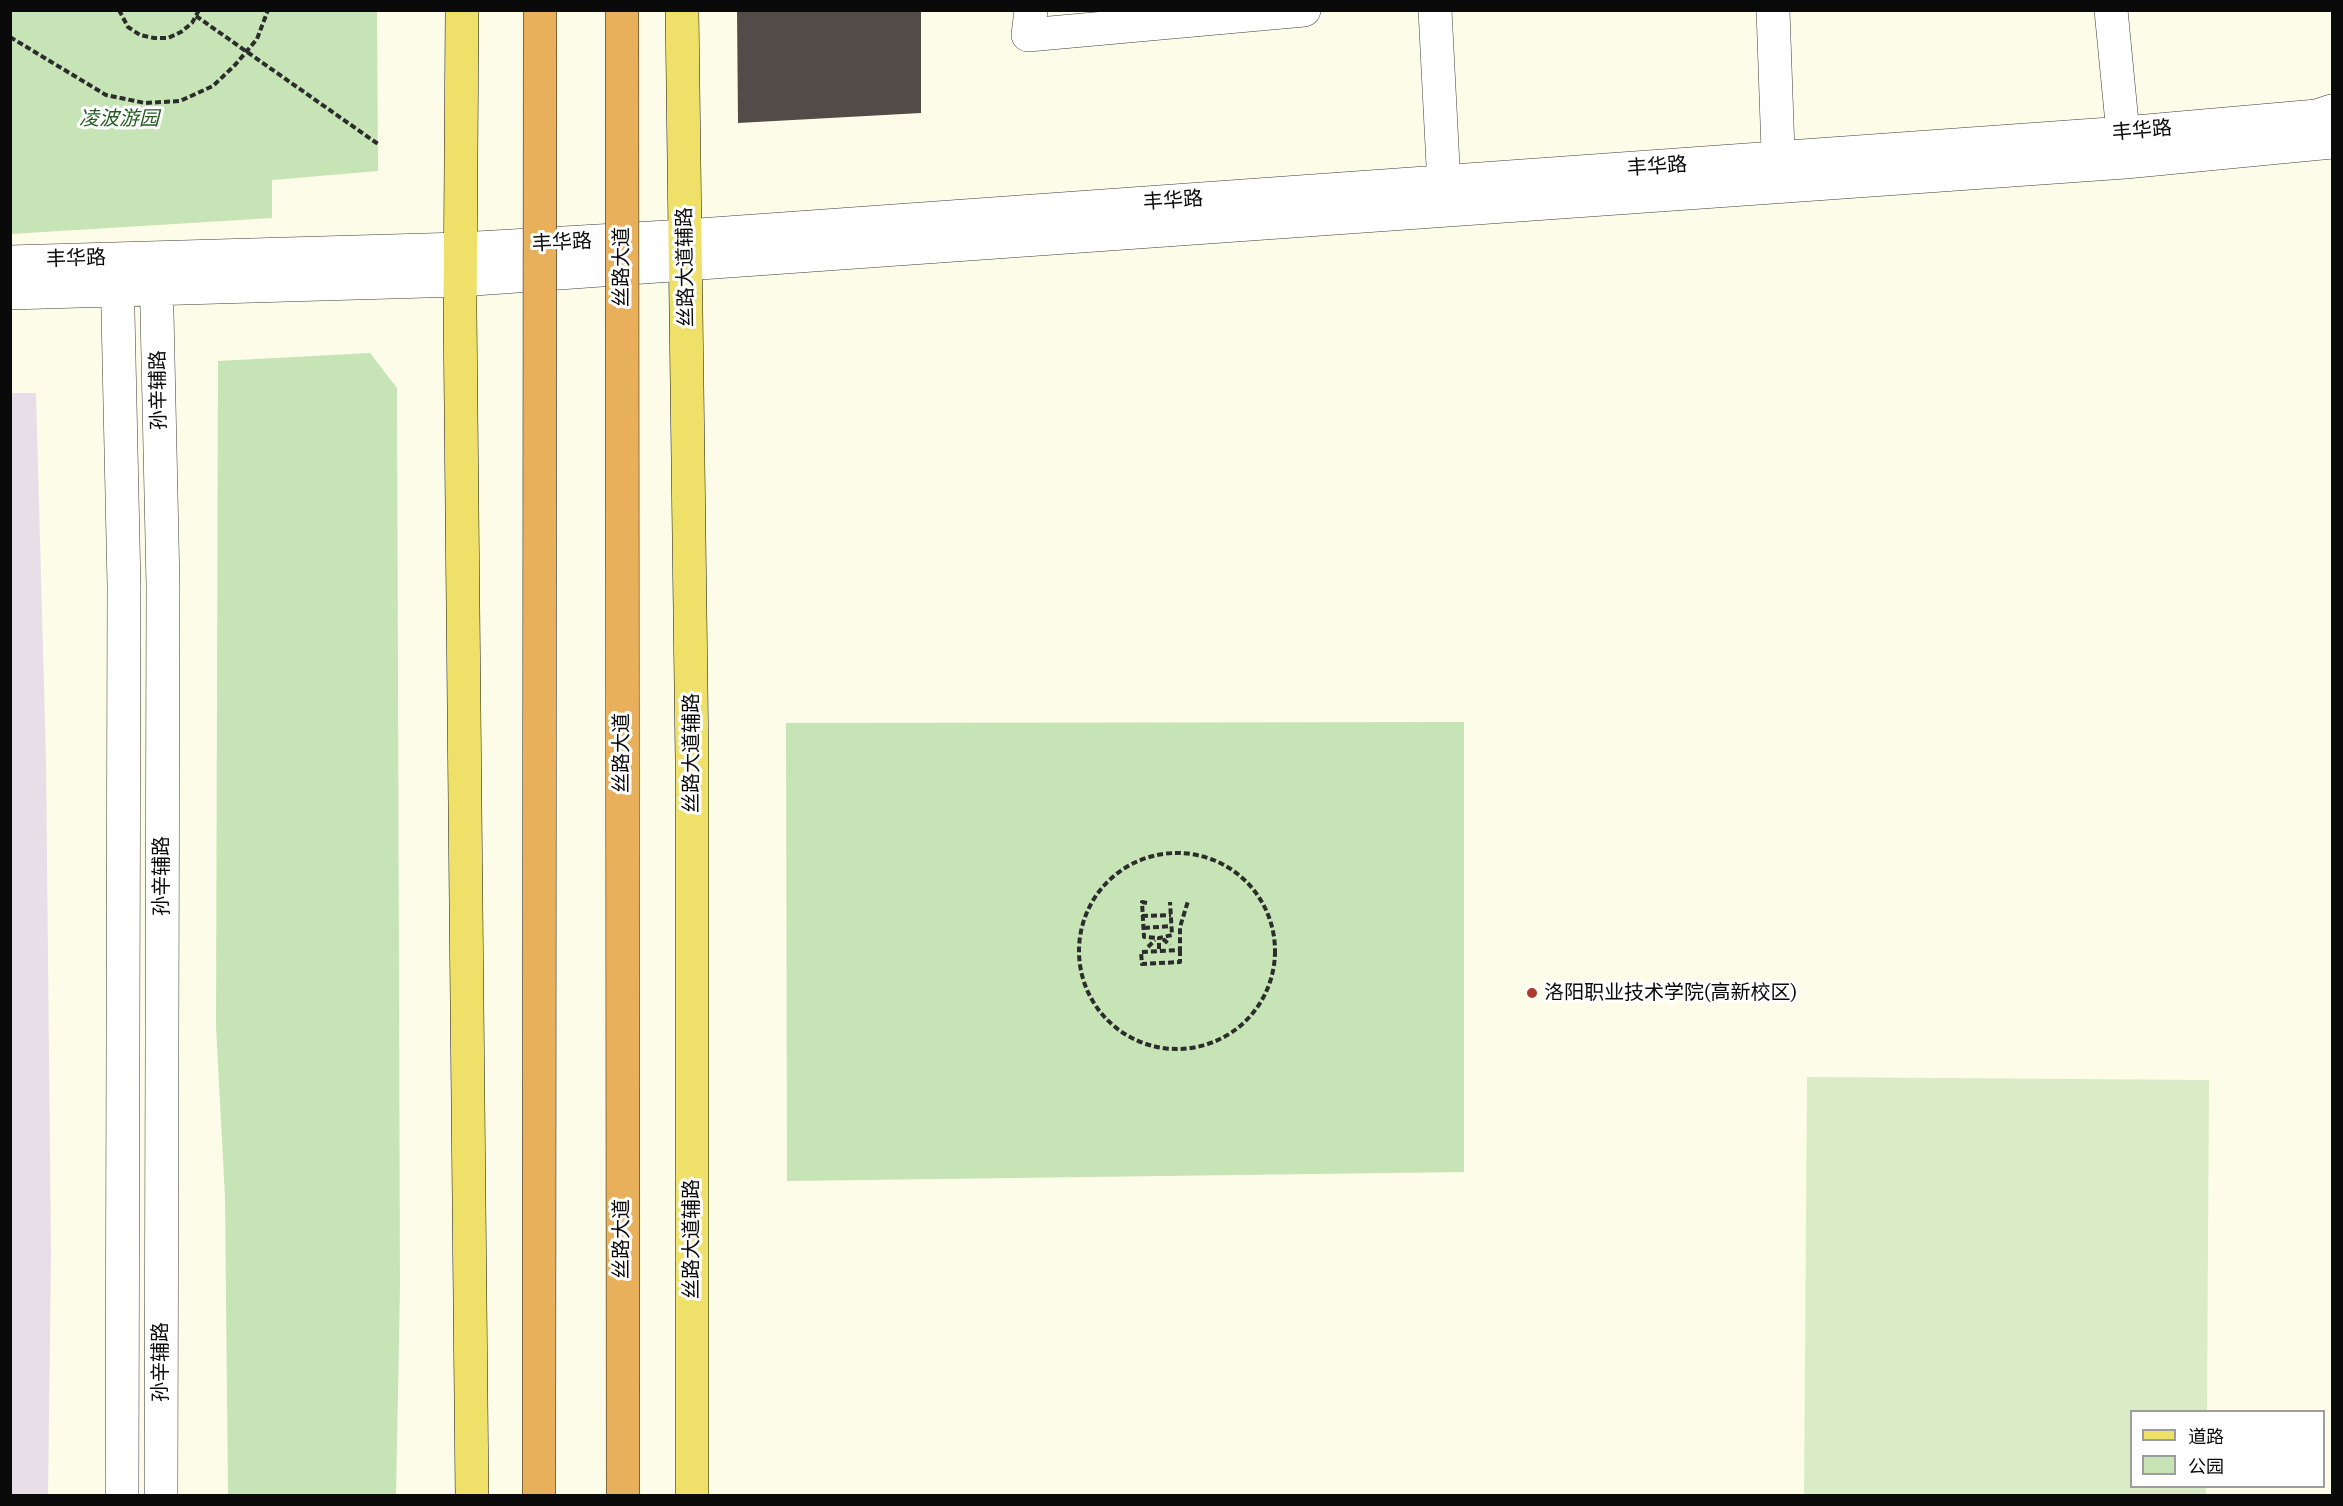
<!DOCTYPE html>
<html>
<head>
<meta charset="utf-8">
<style>
  body { margin:0 }
  #map { position:relative; width:2343px; height:1506px; overflow:hidden; background:#fdfce8; font-family:"IBM Plex Serif","Noto Sans SC",serif }
  canvas { display:block }
  .frame { position:absolute; inset:0; border:12px solid #0a0a0a; pointer-events:none }
  .legend { position:absolute; left:2130px; top:1410px; width:195px; height:78px; box-sizing:border-box; background:#fff; border:2px solid #9d9d9d; margin:0; padding:8px 10px; list-style:none; font-size:18px; color:#0a0a0a }
  .legend li { display:flex; align-items:center; gap:12px; height:30px }
  .legend b { width:30px; border:2px solid #9d9d9d }
</style>
</head>
<body>
<div id="map">
<canvas width="2343" height="1506"></canvas>
<div class="frame"></div>
<ul class="legend">
<li><b style="height:8px;background:#eee068"></b>道路</li>
<li><b style="height:16px;background:#c7e4b6"></b>公园</li>
</ul>
</div>
<script>
const context = document.querySelector('canvas').getContext('2d');
context.lineJoin = 'round';
function fillPath(path, color) {
  context.fillStyle = color;
  context.fill(path, 'evenodd');
}
function poly(rows) {
  const path = new Path2D();
  for (const r of rows) {
    if (r.length === 3) {
      path.moveTo(r[0] + r[2], r[1]);
      path.arc(r[0], r[1], r[2], 0, 2 * Math.PI);
      continue;
    }
    path.moveTo(r[0], r[1]);
    for (let i = 2; i < r.length; i += 2) path.lineTo(r[i], r[i + 1]);
  }
  return path;
}
function strokePath(path, color, width, dash) {
  context.strokeStyle = color;
  context.lineWidth = width;
  context.lineCap = dash ? 'butt' : 'round';
  context.setLineDash(dash || []);
  context.stroke(path);
}
function drawText(font, color, halo, rows, align = 'center') {
  context.font = font + ' "IBM Plex Serif","Noto Sans SC",serif';
  context.lineWidth = 6;
  context.setLineDash([]);
  context.textBaseline = 'middle';
  context.strokeStyle = halo;
  context.fillStyle = color;
  for (const [text, x, y, turn = 0] of rows) {
    context.save();
    context.translate(x, y);
    context.rotate((+turn || 0) * Math.PI / 180);
    context.textAlign = isNaN(turn) ? turn : align;
    if (halo) context.strokeText(text, 0, 0);
    context.fillText(text, 0, 0);
    context.restore();
  }
}
const industrial = poly([
  [11,393,36,393,46,760,51,1254,48,1496,10,1495]
]);
const green = poly([
  [11,10,377,11,378,171,272,180,272,218,11,234],
  [370,353,397,388,400,1286,396,1495,228,1495,225,1198,216,1026,218,361],
  [1464,722,1464,1172,787,1181,786,723]
]);
const pitch = poly([
  [1807,1077,2209,1080,2207,1411,2132,1412,2132,1486,2206,1487,2206,1495,1804,1495]
]);
const building = poly([
  [737,10,921,10,921,113,738,123]
]);
const path = poly([
  [119,10,128,27,140,35,154,38,168,38,181,32,192,23,199,10],
  [196,16,378,144],
  [10,37,106,95,145,103,180,101,213,86,235,65,257,39,268,10],
  [1177,951,98],
  [1147,903,1142,902,1144,937,1159,938],
  [1142,916,1171,915],
  [1144,928,1171,926],
  [1163,939,1170,945],
  [1148,947,1155,940],
  [1159,949,1159,938,1172,935,1170,902],
  [1180,950,1180,962,1142,964,1141,952,1180,950,1180,927,1188,901]
]);
const minor = poly([
  [1031,10,1028,35,1304,10],
  [1435,10,1445,205],
  [1773,10,1779,180],
  [2111,10,2125,154],
  [10,262,460,249,685,236,2124,133,2317,116,2332,111],
  [117,267,124,586,122,1496],
  [156,267,163,585,161,1496],
  [10,293,460,280,2125,162,2332,142]
]);
const major = poly([
  [462,10,460,310,472,1496],
  [682,10,692,760,692,1496]
]);
const highwayBridge = poly([
  [622,10,623,1496],
  [539,1496,540,10]
]);
const markers = [
  [1532,993,6,"#ae3a2e"]
];
const parkNames = [
  ["凌波游园",119,119]
];
const streetNames = [
  ["丰华路",2142,131,-5],
  ["丰华路",1657,167,-4],
  ["丰华路",1173,201,-4],
  ["丰华路",562,243,-3],
  ["丰华路",76,259,-2],
  ["丝路大道",622,267,-90],
  ["丝路大道辅路",686,267,-91],
  ["孙辛辅路",159,390,-91],
  ["丝路大道",622,753,-90],
  ["丝路大道辅路",692,753,-90],
  ["孙辛辅路",162,876,-90],
  ["丝路大道",622,1239,-90],
  ["丝路大道辅路",692,1239,-90],
  ["孙辛辅路",161,1362,-90]
];
const poiNames = [
  ["洛阳职业技术学院(高新校区)",1544,993]
];
fillPath(industrial, '#e8dee8');
fillPath(green, '#c7e4b6');
fillPath(pitch, '#daecc7');
fillPath(building, '#514c47');
strokePath(minor, '#3d3d3d', 34);
strokePath(major, '#1b1b1b', 34);
strokePath(path, '#2c2c2c', 4, [6, 3]);
strokePath(minor, '#fff', 33);
strokePath(major, '#eee068', 33);
strokePath(highwayBridge, '#1b1b1b', 34, []);
strokePath(highwayBridge, '#e9b05b', 33);
for (const [x, y, r, color] of markers) {
  const dot = new Path2D();
  dot.arc(x, y, r, 0, 2 * Math.PI);
  context.fillStyle = color;
  context.fill(dot);
  strokePath(dot, '#fff', 2);
}
drawText('italic 20px', '#245b20', '#fff', parkNames);
drawText('20px', '#0a0a0a', '#fff', streetNames);
drawText('20px', '#0a0a0a', '#fff', poiNames, 'left');
</script>
</body>
</html>
